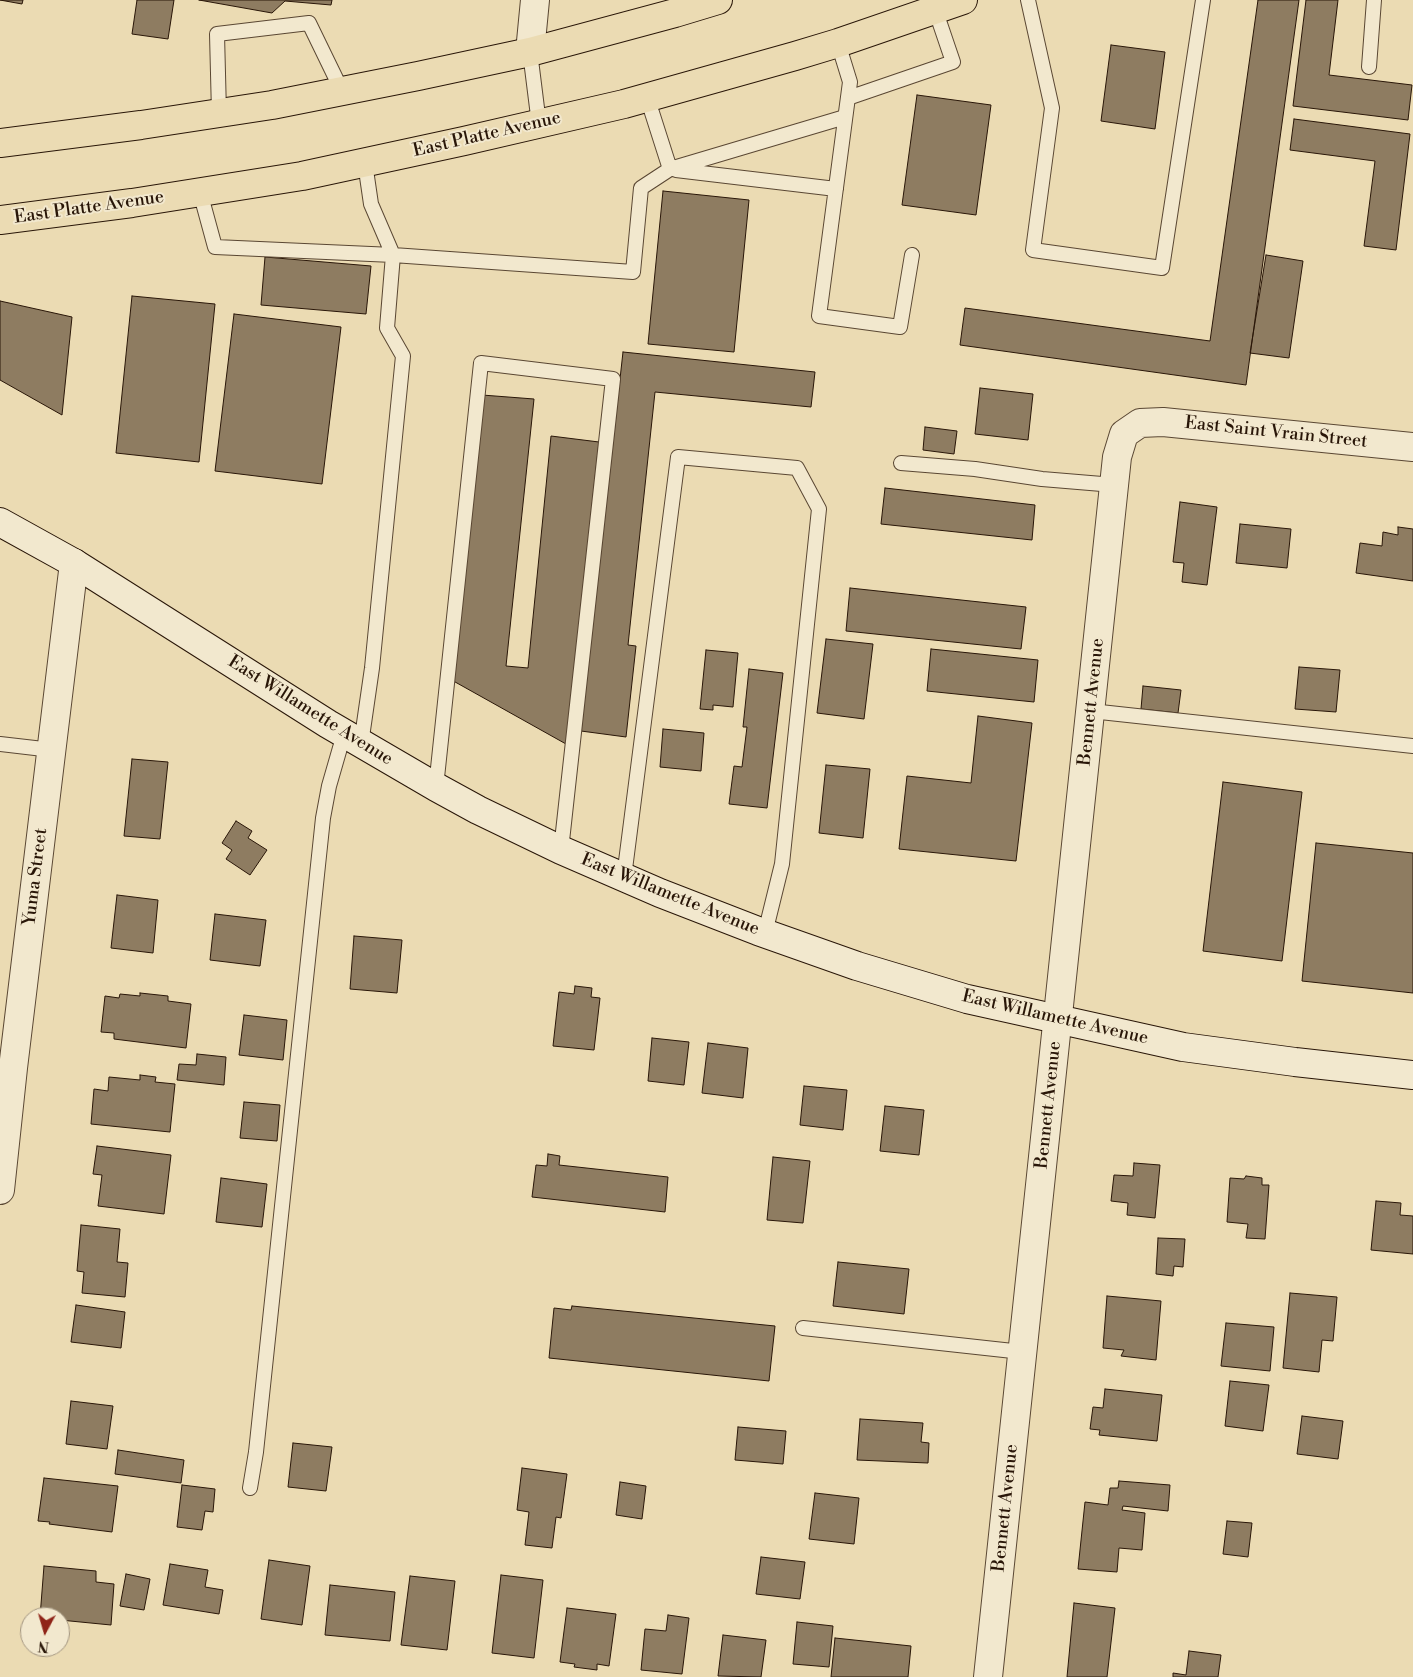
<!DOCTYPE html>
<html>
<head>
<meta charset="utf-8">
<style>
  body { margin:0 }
  #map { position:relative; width:1413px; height:1677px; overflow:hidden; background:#ebdbb3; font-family:"Libre Bodoni",serif }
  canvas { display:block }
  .north { position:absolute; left:20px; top:1607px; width:50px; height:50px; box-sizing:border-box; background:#f2e8ce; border:1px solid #a2947f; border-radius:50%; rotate:186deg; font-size:14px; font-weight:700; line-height:20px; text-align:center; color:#291608 }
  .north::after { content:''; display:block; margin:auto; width:18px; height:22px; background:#8f2418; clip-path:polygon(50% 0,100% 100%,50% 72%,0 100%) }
</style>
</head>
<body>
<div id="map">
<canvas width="1413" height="1677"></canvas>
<div class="north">N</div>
</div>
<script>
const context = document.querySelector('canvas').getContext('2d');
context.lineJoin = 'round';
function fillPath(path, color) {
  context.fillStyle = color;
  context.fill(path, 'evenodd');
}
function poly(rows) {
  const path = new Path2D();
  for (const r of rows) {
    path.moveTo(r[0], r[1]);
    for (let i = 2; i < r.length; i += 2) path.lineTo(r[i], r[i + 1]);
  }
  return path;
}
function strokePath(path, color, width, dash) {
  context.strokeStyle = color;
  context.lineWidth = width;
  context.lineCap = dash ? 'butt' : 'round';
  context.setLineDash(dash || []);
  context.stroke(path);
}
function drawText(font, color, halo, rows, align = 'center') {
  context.font = font + ' "Libre Bodoni",serif';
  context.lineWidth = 4;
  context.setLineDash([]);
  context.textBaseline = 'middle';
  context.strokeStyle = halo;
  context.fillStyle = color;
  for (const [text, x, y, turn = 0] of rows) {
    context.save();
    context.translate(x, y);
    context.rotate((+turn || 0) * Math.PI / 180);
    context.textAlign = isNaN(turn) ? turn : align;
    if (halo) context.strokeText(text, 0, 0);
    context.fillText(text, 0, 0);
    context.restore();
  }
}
const building = poly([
  [0,0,23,0,22,4,0,0],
  [137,0,174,0,168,39,132,34,137,0],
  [199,0,332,0,331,5,285,1,272,13,199,0],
  [1258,0,1299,0,1246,385,960,345,965,308,1210,341,1258,0],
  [1306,0,1338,0,1329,75,1412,85,1408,120,1293,106,1306,0],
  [1111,45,1165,52,1155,129,1101,121,1111,45],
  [917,95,991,105,976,215,902,205,917,95],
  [1294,119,1410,134,1396,250,1364,246,1375,161,1290,150,1294,119],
  [663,191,749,200,734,352,648,344,663,191],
  [1266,255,1303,261,1289,358,1250,353,1266,255],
  [265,257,371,266,366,314,261,305,265,257],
  [132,296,215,304,199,462,116,453,132,296],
  [0,301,72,317,62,415,0,380,0,301],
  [234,314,341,327,322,484,215,471,234,314],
  [623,352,815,372,811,407,655,392,628,645,636,646,626,737,581,731,623,352],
  [980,388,1033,394,1028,440,975,434,980,388],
  [482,395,534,399,506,666,528,668,551,436,599,442,566,744,448,678,482,395],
  [925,427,957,431,954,454,923,450,925,427],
  [885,488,1035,505,1032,540,881,524,885,488],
  [1180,502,1217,507,1207,585,1182,582,1184,563,1173,562,1180,502],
  [1240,524,1291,529,1287,568,1236,563,1240,524],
  [1398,527,1413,529,1413,581,1356,573,1360,543,1382,546,1383,532,1398,535,1398,527],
  [850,588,1026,607,1021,649,846,631,850,588],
  [826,639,873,644,864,719,817,713,826,639],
  [931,649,1038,660,1034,702,927,691,931,649],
  [706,650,738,653,733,707,713,705,713,710,700,709,706,650],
  [1299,667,1340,670,1336,712,1295,709,1299,667],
  [749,669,783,673,767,808,729,804,734,766,742,767,747,727,743,727,749,669],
  [1143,686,1181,690,1178,713,1141,709,1143,686],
  [978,716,1032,723,1016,861,899,849,907,776,971,783,978,716],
  [663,729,704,733,701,771,660,767,663,729],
  [132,759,168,762,160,839,124,836,132,759],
  [826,765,870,769,863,838,819,833,826,765],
  [1223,782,1302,792,1282,961,1203,951,1223,782],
  [236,821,252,831,248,838,267,850,250,875,226,859,232,850,222,843,236,821],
  [1316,843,1413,853,1413,993,1302,981,1316,843],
  [117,895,158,900,153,953,111,948,117,895],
  [215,914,266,920,260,966,210,960,215,914],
  [354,936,402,940,397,993,350,989,354,936],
  [575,986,592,988,591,997,600,998,594,1050,553,1046,559,992,574,994,575,986],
  [140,993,168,996,168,1001,191,1004,186,1048,114,1039,114,1033,101,1032,105,996,119,998,120,994,140,996,140,993],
  [244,1015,287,1020,283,1060,239,1055,244,1015],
  [652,1038,689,1042,684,1085,648,1081,652,1038],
  [708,1043,748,1048,743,1098,702,1093,708,1043],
  [197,1054,226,1057,224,1085,177,1080,179,1064,196,1065,197,1054],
  [140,1075,156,1077,155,1082,175,1084,170,1132,91,1124,94,1089,108,1091,109,1077,140,1080,140,1075],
  [804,1086,847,1090,843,1130,800,1125,804,1086],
  [244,1102,280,1105,277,1141,240,1138,244,1102],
  [885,1106,924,1110,919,1155,880,1151,885,1106],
  [97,1146,171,1155,164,1214,98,1206,102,1175,93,1174,97,1146],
  [548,1154,560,1156,559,1165,668,1177,665,1212,532,1197,536,1165,547,1166,548,1154],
  [773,1157,810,1161,803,1223,767,1220,773,1157],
  [1134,1163,1160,1165,1155,1218,1127,1215,1128,1203,1111,1201,1114,1175,1133,1176,1134,1163],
  [1246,1176,1262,1178,1262,1185,1269,1185,1265,1239,1246,1238,1248,1224,1227,1222,1230,1178,1244,1179,1246,1176],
  [221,1178,267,1184,262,1227,216,1222,221,1178],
  [1376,1201,1401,1203,1400,1215,1413,1216,1413,1254,1371,1250,1376,1201],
  [81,1225,120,1229,117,1262,128,1263,125,1297,82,1293,84,1272,77,1271,81,1225],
  [1158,1238,1185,1239,1183,1267,1174,1266,1173,1276,1156,1274,1158,1238],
  [838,1262,909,1269,904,1314,833,1306,838,1262],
  [1290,1293,1337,1297,1333,1341,1322,1340,1319,1372,1283,1368,1290,1293],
  [1107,1296,1161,1301,1156,1360,1121,1356,1124,1350,1103,1348,1107,1296],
  [76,1305,125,1312,121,1348,71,1342,76,1305],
  [572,1306,775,1326,769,1381,549,1358,554,1308,571,1310,572,1306],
  [1226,1323,1274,1327,1270,1371,1221,1366,1226,1323],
  [1230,1381,1269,1385,1263,1431,1225,1426,1230,1381],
  [1105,1389,1162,1395,1157,1441,1099,1435,1100,1430,1090,1429,1093,1407,1103,1408,1105,1389],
  [71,1401,113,1406,107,1449,66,1444,71,1401],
  [1302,1416,1343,1421,1338,1459,1297,1454,1302,1416],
  [860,1419,923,1423,921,1442,929,1443,928,1463,857,1460,860,1419],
  [738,1427,786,1431,783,1464,735,1460,738,1427],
  [293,1443,332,1447,326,1491,288,1487,293,1443],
  [118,1450,184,1460,181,1483,115,1474,118,1450],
  [522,1468,567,1474,561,1518,556,1517,552,1548,525,1545,529,1512,517,1510,522,1468],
  [44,1478,118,1486,112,1532,49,1524,50,1522,38,1521,44,1478],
  [1119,1481,1170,1485,1168,1511,1123,1506,1122,1510,1145,1513,1142,1550,1119,1548,1117,1572,1078,1569,1085,1502,1108,1505,1110,1488,1118,1488,1119,1481],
  [620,1482,646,1486,642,1519,616,1515,620,1482],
  [182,1485,215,1489,213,1512,205,1511,202,1530,177,1527,182,1485],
  [815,1493,859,1498,854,1544,809,1539,815,1493],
  [1227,1521,1252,1523,1248,1557,1223,1554,1227,1521],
  [761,1557,805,1562,800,1599,756,1594,761,1557],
  [269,1560,310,1566,302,1625,261,1619,269,1560],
  [170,1564,208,1570,205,1587,223,1590,219,1614,163,1605,170,1564],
  [44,1566,96,1571,96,1582,114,1584,111,1625,60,1620,60,1617,40,1617,44,1566],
  [126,1574,150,1579,144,1610,120,1606,126,1574],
  [501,1575,543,1580,534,1658,492,1653,501,1575],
  [410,1576,455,1581,447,1650,401,1645,410,1576],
  [330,1585,395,1592,390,1641,325,1635,330,1585],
  [1074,1603,1115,1608,1107,1677,1067,1677,1074,1603],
  [567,1608,616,1614,609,1666,597,1664,597,1670,574,1667,575,1664,560,1662,567,1608],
  [668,1615,689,1618,682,1674,641,1670,645,1629,666,1631,668,1615],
  [797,1622,833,1626,829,1667,793,1664,797,1622],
  [723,1635,766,1640,761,1677,718,1676,723,1635],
  [835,1638,911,1646,908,1677,831,1677,835,1638],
  [1189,1651,1221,1655,1218,1677,1173,1677,1173,1673,1186,1675,1189,1651]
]);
const lane = poly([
  [1028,0,1052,108,1033,250,1162,268,1203,0],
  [838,43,850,82,819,316,900,327,912,255],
  [530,52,539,124],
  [1369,67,1374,0],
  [848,98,953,62,935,9],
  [219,113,217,34,309,23,342,91],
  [365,163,371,204,393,255,633,272,641,188,670,169,647,97],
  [670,169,845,117],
  [676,170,836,189],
  [200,192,215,247,393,255,387,328,403,356,372,668,361,744],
  [901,463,975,469,1042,479,1114,485],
  [1091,711,1413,746],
  [0,744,52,750],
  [436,787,481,363,613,379,561,850],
  [624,877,678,457,797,468,819,509,782,864,765,933],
  [803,1328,1022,1352],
  [250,1488,256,1452,323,818,329,786,344,734]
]);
const street = poly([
  [530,52,535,0],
  [0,1190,13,1068,74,563],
  [988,1677,1117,457,1124,434,1140,423,1163,422,1413,447]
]);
const secondary = poly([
  [0,522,74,563,328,724,436,787,478,810,561,850,660,893,758,931,857,966,967,999,1183,1047,1295,1062,1413,1075]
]);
const primary = poly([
  [0,143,141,125,272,105,418,76,530,52,675,13,718,0],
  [0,220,132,203,302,176,464,141,624,104,795,56,838,43,963,0]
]);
const streetNames = [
  ["East Platte Avenue",487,135,-13],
  ["East Platte Avenue",89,208,-8],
  ["East Saint Vrain Street",1276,433,6],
  ["Bennett Avenue",1092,702,-84],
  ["East Willamette Avenue",310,711,32],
  ["Yuma Street",36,877,-83],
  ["East Willamette Avenue",670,895,22],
  ["East Willamette Avenue",1055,1018,13],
  ["Bennett Avenue",1049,1105,-84],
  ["Bennett Avenue",1006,1508,-84]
];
fillPath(building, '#8e7c61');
strokePath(building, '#291608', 1);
strokePath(lane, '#5a4733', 16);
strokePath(street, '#5a4733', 30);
strokePath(secondary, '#291608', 30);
strokePath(primary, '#291608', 30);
strokePath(lane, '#f2e8ce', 14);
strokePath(street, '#f2e8ce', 28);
strokePath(secondary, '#f2e8ce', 28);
strokePath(primary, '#ebdbb3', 28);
drawText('18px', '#291608', '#f2e8ce', streetNames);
</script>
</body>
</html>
